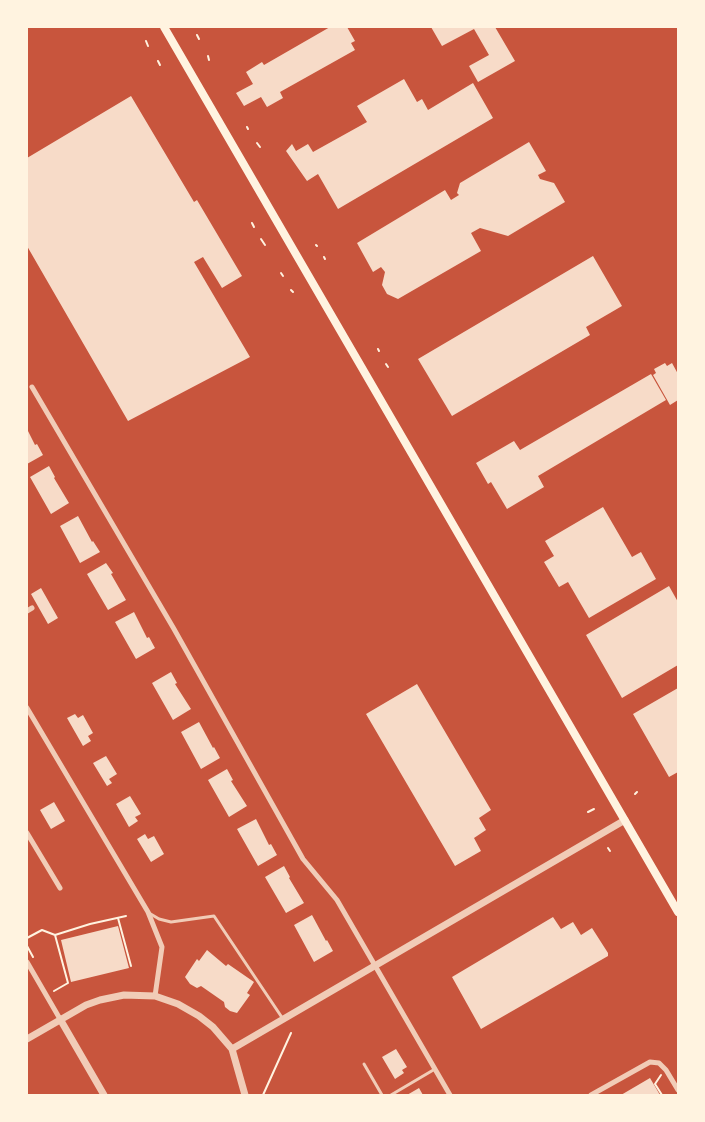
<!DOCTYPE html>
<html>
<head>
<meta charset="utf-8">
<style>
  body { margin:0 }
  #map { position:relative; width:705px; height:1122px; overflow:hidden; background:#c8553d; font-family:"Fira Sans Condensed",sans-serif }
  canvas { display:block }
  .frame { position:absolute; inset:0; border:28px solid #fff3e0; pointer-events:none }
</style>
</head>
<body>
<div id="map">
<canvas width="705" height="1122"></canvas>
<div class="frame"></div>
</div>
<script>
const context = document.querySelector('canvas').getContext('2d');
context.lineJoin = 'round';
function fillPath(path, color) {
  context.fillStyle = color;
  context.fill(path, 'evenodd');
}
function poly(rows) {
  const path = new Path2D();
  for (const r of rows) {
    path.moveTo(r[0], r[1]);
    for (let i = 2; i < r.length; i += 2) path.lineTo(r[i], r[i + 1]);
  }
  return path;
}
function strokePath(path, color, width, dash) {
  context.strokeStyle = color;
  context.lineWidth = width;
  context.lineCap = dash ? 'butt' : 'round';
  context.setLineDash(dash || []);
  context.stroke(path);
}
const building = poly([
  [330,27,347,27,355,41,351,43,355,50,280,92,283,98,267,107,261,97,244,106,236,93,253,84,246,72,262,62,264,65],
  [431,27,495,27,515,61,478,82,469,66,489,55,474,29,442,46],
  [404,79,417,102,422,99,428,110,473,83,493,118,338,209,318,174,307,181,286,151,292,144,296,151,308,144,313,152,367,122,357,106],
  [131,96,194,202,197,200,242,276,222,288,203,257,194,262,250,357,128,421,27,246,27,158],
  [529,142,546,171,538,175,540,179,554,183,565,202,508,236,480,228,471,233,481,251,398,299,387,294,382,285,385,272,381,267,373,272,357,243,445,190,451,200,459,195,457,193,460,183],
  [593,256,622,306,586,327,590,335,452,416,418,359],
  [665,363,667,366,672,363,678,374,678,400,670,405,653,375,656,373,654,369],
  [651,374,666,400,538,476,544,487,507,509,491,482,488,484,476,463,514,441,520,450],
  [27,429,35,445,37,444,43,455,27,464],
  [49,466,55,477,54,478,69,503,51,514,30,477],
  [603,507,632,557,641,552,656,579,589,618,568,582,559,587,544,562,554,556,545,541],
  [78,516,92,542,93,541,100,552,80,563,60,526],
  [106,563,113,573,111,574,126,600,108,610,87,574],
  [669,586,678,602,678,665,622,698,586,635],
  [41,588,58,618,48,624,31,594],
  [134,612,147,638,149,637,155,648,136,659,115,622],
  [171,672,177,683,175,684,191,709,173,720,152,683],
  [417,684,491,810,479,818,486,830,474,838,481,851,455,866,366,714],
  [678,688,678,772,669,777,633,714],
  [75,714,78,718,83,715,93,733,88,736,91,741,83,746,67,718],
  [199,722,213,748,214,747,220,758,201,769,181,732],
  [106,756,117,774,109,779,112,783,107,786,93,763],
  [227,769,233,780,231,781,247,806,229,817,208,780],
  [130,796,141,814,135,817,138,821,129,827,116,804],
  [54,802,65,821,51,829,40,810],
  [256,819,269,845,271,844,277,855,258,866,237,829],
  [145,834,148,839,154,836,164,854,151,862,137,839],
  [284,866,290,877,289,878,304,903,286,913,265,877],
  [312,915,326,941,327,940,333,951,314,962,294,925],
  [553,917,561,929,573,922,581,935,592,928,608,953,608,956,481,1029,452,977],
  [118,926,129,968,71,982,61,940],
  [207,950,226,966,228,964,254,982,247,993,250,995,237,1013,230,1011,225,1007,224,1002,201,986,197,988,190,984,185,977,197,959,199,961],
  [396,1049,407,1067,402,1070,404,1073,395,1079,382,1057],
  [650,1078,660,1095,621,1095],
  [419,1088,423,1095,407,1095]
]);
const path = poly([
  [197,35,199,39],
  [146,41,148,46],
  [208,56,209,60],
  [158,61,160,65],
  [247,127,248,129],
  [257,143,260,147],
  [252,223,254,227],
  [261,239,265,245],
  [316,245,317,246],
  [324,257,325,259],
  [281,273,283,276],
  [291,290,293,292],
  [378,349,379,351],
  [386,364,388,367],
  [635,794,637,792],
  [588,812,594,809],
  [608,848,610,851],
  [118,918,131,966],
  [27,938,42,930,55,935,90,924,126,916],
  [27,946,33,957],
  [54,991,68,983,55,935],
  [661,1075,655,1084,662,1095],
  [263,1095,291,1033]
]);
const service = poly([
  [149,913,159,919,171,922,214,916,283,1019],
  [364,1064,382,1095],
  [391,1095,435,1069]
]);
const minor = poly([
  [32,387,174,629,303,859,337,900,450,1095],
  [27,611,32,608],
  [27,708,148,912,162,947,155,996],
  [27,833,60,888],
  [27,962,60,1019],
  [591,1095,650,1062,659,1063,666,1070,678,1090]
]);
const tertiary = poly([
  [60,1019,104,1095],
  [27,1039,86,1005,100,1000,124,995,155,996,178,1004,199,1016,213,1027,232,1049,245,1095],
  [232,1049,625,820]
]);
const secondary = poly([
  [164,27,678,912]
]);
fillPath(building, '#f7dbc8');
strokePath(path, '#fff3e0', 2);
strokePath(service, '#f1ccb7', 3);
strokePath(minor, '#f1ccb7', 5);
strokePath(tertiary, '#f1ccb7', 7);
strokePath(secondary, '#fff3e0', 8);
</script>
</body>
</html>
